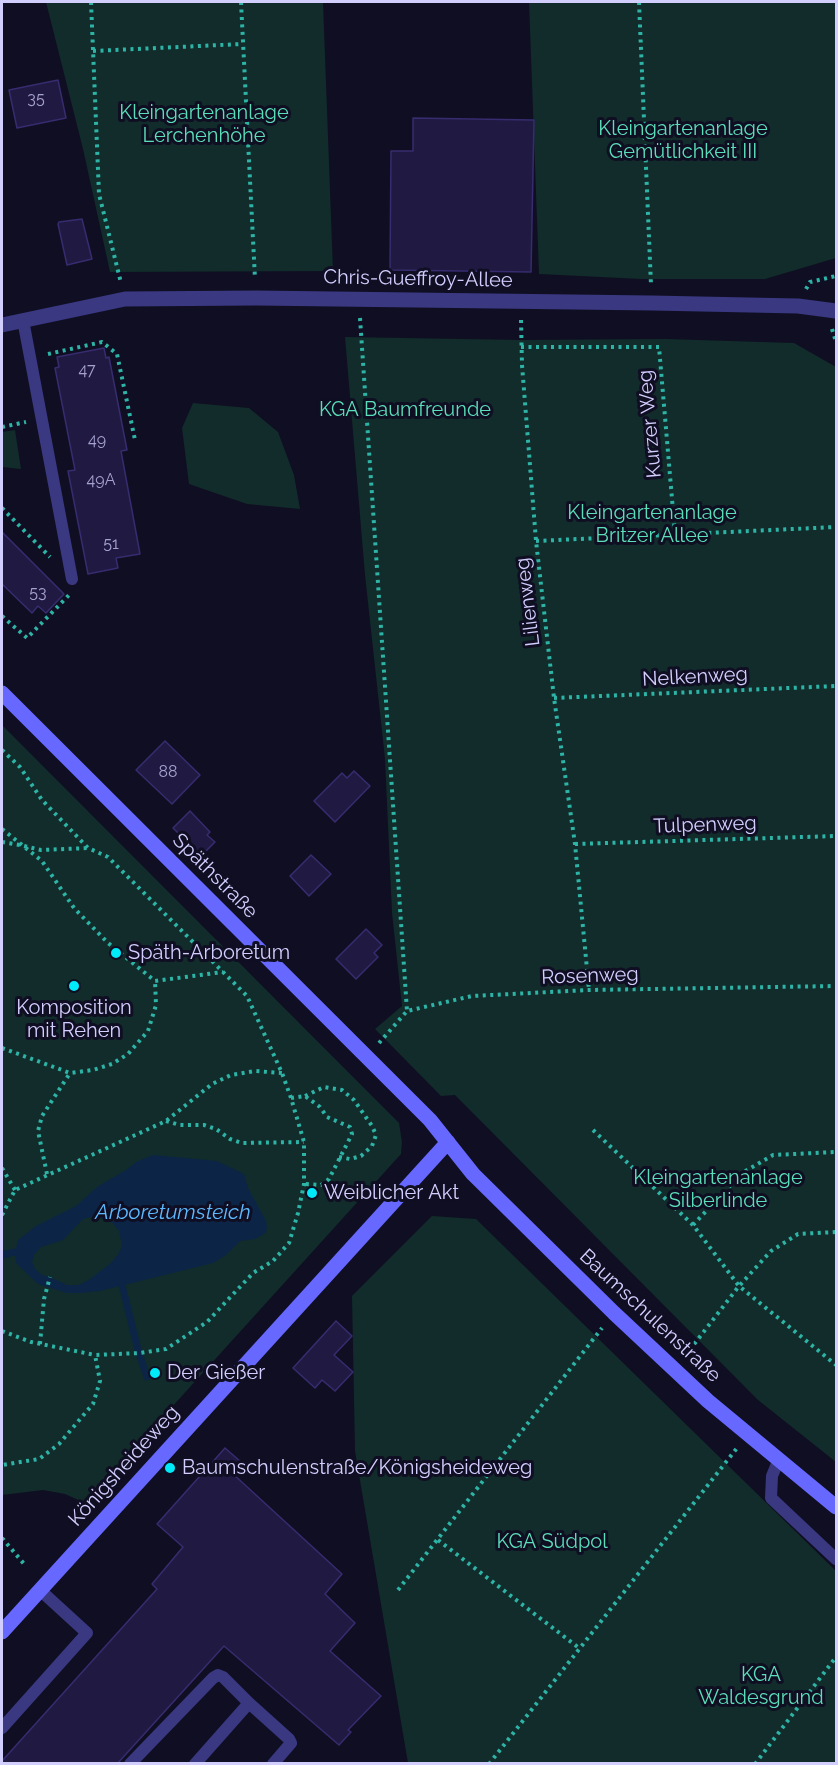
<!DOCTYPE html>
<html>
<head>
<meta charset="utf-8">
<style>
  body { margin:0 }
  #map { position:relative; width:838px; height:1765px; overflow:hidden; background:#100e22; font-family:Raleway,sans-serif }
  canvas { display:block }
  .frame { position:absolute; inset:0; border:3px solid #d2cfff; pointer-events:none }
</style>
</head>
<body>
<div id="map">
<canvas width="838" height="1765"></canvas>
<div class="frame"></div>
</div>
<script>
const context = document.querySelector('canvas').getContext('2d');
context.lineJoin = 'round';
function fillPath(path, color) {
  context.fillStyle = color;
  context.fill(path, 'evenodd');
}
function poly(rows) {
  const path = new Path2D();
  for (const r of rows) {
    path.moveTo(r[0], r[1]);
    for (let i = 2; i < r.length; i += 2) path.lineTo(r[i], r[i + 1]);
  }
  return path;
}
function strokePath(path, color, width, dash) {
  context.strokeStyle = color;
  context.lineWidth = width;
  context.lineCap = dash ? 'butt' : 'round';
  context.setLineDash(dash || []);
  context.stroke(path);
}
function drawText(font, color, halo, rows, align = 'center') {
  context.font = font + ' Raleway,sans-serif';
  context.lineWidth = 6;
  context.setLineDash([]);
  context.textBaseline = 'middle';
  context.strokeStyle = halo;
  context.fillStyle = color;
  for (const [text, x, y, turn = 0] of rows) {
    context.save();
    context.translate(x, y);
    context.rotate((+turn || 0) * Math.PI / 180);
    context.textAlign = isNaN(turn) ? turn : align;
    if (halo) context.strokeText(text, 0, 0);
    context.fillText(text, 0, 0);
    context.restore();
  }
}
const green = poly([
  [46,2,323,2,333,271,110,272,83,149],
  [529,2,836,2,836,258,765,279,641,279,539,274],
  [345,337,521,340,666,339,794,343,836,367,836,1462,758,1400,455,1095,441,1096,375,1029,402,1006,392,913,385,759,365,575],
  [193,403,249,408,278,432,294,475,300,509,247,504,189,484,182,428],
  [15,430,21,469,2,467,2,432],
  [2,725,399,1123,402,1142,401,1154,85,1503,65,1494,43,1490,2,1495],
  [432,1216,476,1219,836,1571,836,1763,408,1763,355,1451,352,1296]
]);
const water = poly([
  [153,1155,217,1161,244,1174,248,1188,266,1221,267,1229,264,1234,255,1239,240,1241,226,1255,213,1263,100,1291,81,1293,67,1293,38,1284,16,1263,15,1252,18,1240,36,1226,76,1206,97,1187,126,1170,136,1162],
  [95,1216,112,1222,119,1231,122,1245,119,1253,111,1263,90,1279,79,1285,67,1285,50,1277,42,1275,35,1269,32,1262,34,1255,41,1247,63,1240,83,1219]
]);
const stream = poly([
  [2,1255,15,1252],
  [122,1285,138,1350,147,1377]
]);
const building = poly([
  [58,80,66,118,17,128,9,90,58,80],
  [413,118,534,120,531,272,390,270,391,151,413,151,413,118],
  [82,219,92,259,67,265,58,224,59,222,82,219],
  [104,348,106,358,109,357,127,450,121,451,140,554,116,558,118,568,88,574,68,471,75,470,55,368,59,367,57,357,104,348],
  [2,532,64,594,46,613,38,606,32,613,2,584,2,532],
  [165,741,200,775,172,804,136,770,165,741],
  [354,771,370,786,335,822,314,801,342,773,347,778,354,771],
  [190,811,210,832,207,835,215,842,201,856,173,828,190,811],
  [311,855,331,874,309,896,290,876,311,855],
  [366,929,382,945,374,953,378,957,356,979,336,959,366,929],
  [336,1321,352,1336,334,1355,353,1372,335,1391,322,1380,315,1388,293,1368,336,1321],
  [225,1448,241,1462,232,1473,342,1574,325,1594,355,1623,330,1651,381,1696,348,1730,351,1732,339,1745,224,1646,117,1764,2,1764,2,1761,157,1589,152,1584,183,1547,157,1524,225,1448]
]);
const path = poly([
  [91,2,99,194,121,283],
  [241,2,255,279],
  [639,2,651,285],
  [93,51,242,44],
  [806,289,810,282,836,276],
  [360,318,407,1011],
  [521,320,522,365,536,541,554,698,575,844,589,990],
  [832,329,836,342],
  [521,347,659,347,675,534],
  [48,354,102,342,117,354,135,440],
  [2,427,26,422],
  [2,508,50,557],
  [536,541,836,527],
  [2,616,27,638,70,594],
  [554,698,836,686],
  [2,750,20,767,42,800,88,848,108,857,247,996,282,1073,291,1098,304,1142,304,1184,298,1213,289,1243,273,1261,253,1273,207,1322,166,1349,140,1353,95,1355,100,1381,93,1404,81,1418,59,1444,39,1459,2,1465],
  [2,829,42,861,74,908,108,943,155,981,223,972],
  [2,842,20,845,41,850,88,848],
  [575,844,836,836],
  [379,1043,407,1011,472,996,589,990,836,986],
  [2,1048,70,1073,93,1070,112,1064,128,1054,148,1031,156,1005,155,981],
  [305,1096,324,1087,342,1090,354,1100,372,1126,376,1135,372,1146,361,1156,350,1159,339,1157],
  [291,1098,305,1096,320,1107,327,1117,350,1127,352,1134,329,1179,321,1185,304,1184],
  [166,1121,180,1125,204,1125,216,1129,230,1139,242,1143,304,1142],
  [593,1130,693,1225,739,1286,836,1365],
  [2,1168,15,1190],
  [47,1174,38,1131,42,1116,70,1073],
  [2,1215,15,1190,166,1121,212,1084,231,1075,255,1071,282,1073],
  [693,1225,742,1173,773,1155,836,1152],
  [2,1331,31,1342,95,1355],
  [40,1344,44,1299,50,1277],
  [685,1356,739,1286,771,1251,798,1234,836,1232],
  [2,1538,25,1565],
  [438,1540,579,1648],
  [398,1590,602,1328],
  [489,1764,737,1448],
  [755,1764,836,1657]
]);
const lane = poly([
  [23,320,72,579],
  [779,1459,772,1476,771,1498,836,1559],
  [2,1728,87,1633,40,1590],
  [130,1764,213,1678,218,1675,223,1677,249,1703],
  [195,1764,249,1703,289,1739,291,1743,273,1764]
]);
const street = poly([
  [2,325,125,299,256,298,652,303,798,306,836,311]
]);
const secondary = poly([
  [2,693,430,1120,473,1174,614,1313,708,1401,836,1507],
  [2,1632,448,1142]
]);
const markers = [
  [116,953,6,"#00e9f9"],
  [74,986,6,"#00e9f9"],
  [312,1193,6,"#00e9f9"],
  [155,1373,6,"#00e9f9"],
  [170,1468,6,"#00e9f9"]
];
const numberNames = [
  ["35",36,99],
  ["47",87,370],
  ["49",97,440],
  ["49A",101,480],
  ["51",111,544],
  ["53",38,593],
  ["88",168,772]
];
const parkNames = [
  ["Kleingartenanlage",204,113],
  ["Lerchenhöhe",204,136],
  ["Kleingartenanlage",683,129],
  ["Gemütlichkeit III",683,152],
  ["KGA Baumfreunde",405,410],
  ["Kleingartenanlage",652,513],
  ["Britzer Allee",652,536],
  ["Kleingartenanlage",718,1178],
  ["Silberlinde",718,1201],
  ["KGA Südpol",552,1542],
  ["KGA",761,1675],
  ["Waldesgrund",761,1698]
];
const streetNames = [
  ["Chris-Gueffroy-Allee",418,279,1],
  ["Kurzer Weg",650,424,-95],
  ["Lilienweg",528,602,-97],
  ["Nelkenweg",695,677,-3],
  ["Tulpenweg",705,825,-2],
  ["Späthstraße",215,876,45],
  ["Rosenweg",590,976,-2],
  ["Baumschulenstraße",650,1316,43],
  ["Königsheideweg",124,1466,-48]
];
const poiNames = [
  ["Späth-Arboretum",128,953],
  ["Komposition",74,1008,"center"],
  ["mit Rehen",74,1031,"center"],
  ["Weiblicher Akt",324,1193],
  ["Der Gießer",167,1373],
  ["Baumschulenstraße/Königsheideweg",182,1468]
];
const waterNames = [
  ["Arboretumsteich",173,1213]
];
fillPath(green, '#112c2a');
fillPath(water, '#0c2547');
strokePath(stream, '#0c2547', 7);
fillPath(building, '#201a43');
strokePath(building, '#362c6f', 1.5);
strokePath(path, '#2eb4a7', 4, [3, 4.5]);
strokePath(lane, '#393881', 12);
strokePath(street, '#393881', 15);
strokePath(secondary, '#6668ff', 15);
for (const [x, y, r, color] of markers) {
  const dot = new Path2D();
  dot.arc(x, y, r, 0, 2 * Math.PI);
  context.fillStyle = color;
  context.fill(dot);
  strokePath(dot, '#100e22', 2);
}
drawText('16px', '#a6a2d0', null, numberNames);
drawText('20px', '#5bdfb9', '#100e22', parkNames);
drawText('20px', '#d2cfff', '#100e22', streetNames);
drawText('20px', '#d2cfff', '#100e22', poiNames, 'left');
drawText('italic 21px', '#5dbaff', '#100e22', waterNames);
</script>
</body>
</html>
